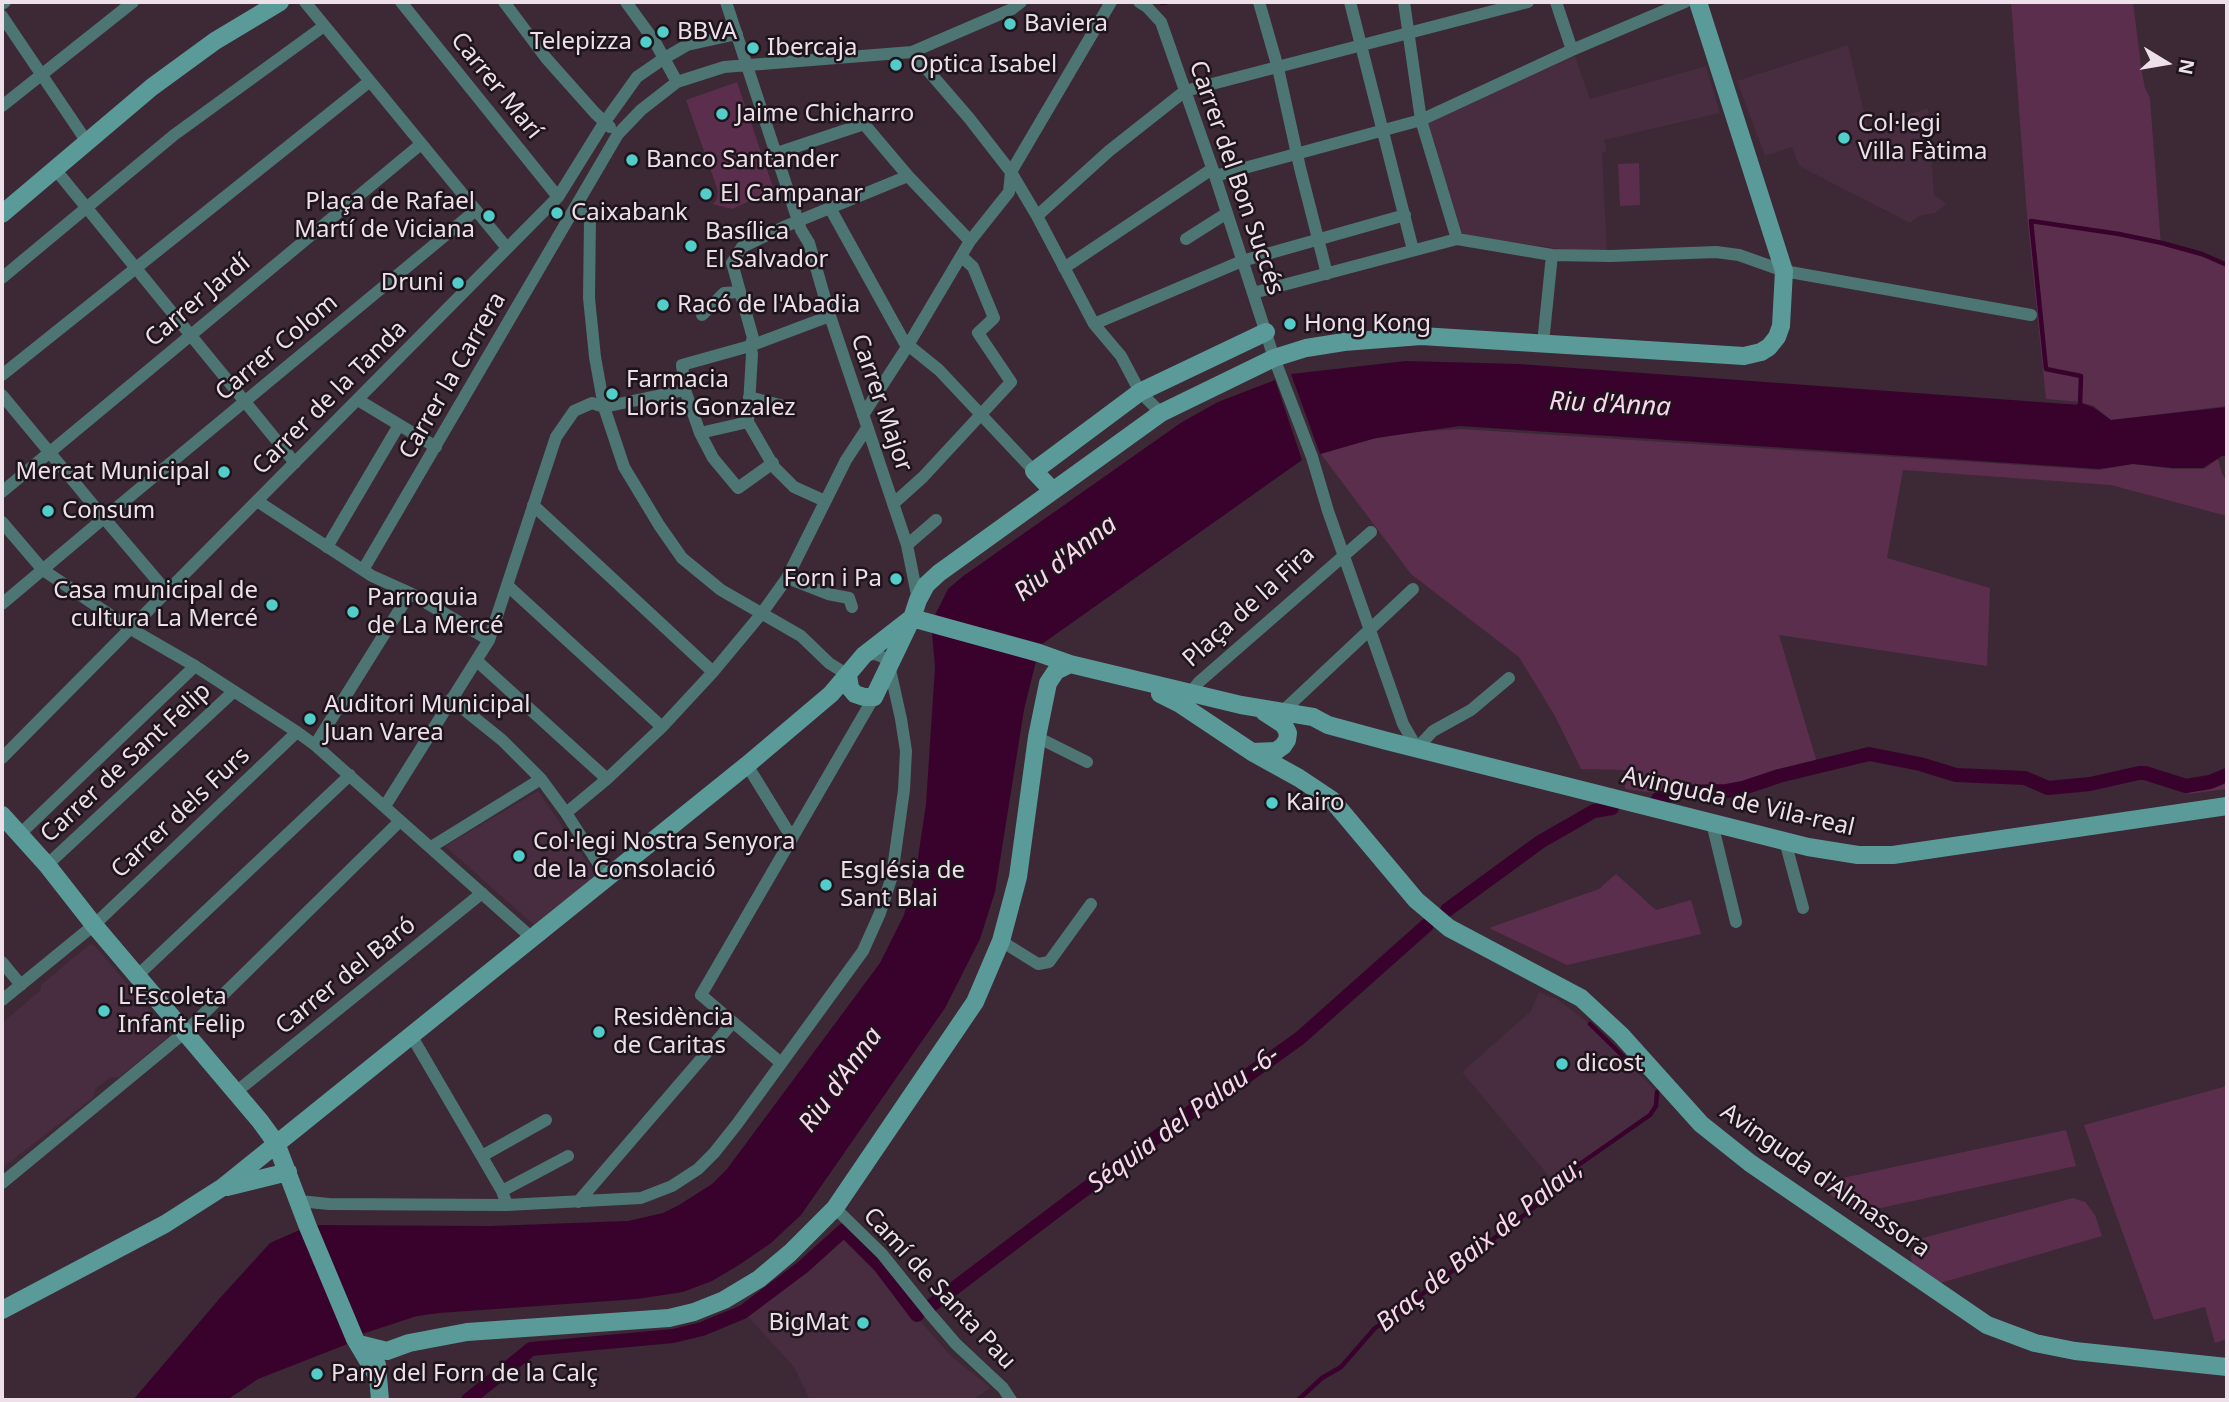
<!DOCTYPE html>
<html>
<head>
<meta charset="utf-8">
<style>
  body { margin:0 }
  #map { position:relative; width:2229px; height:1402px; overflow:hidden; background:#3d2836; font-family:"Noto Sans",sans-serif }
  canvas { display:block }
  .frame { position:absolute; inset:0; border:4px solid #eee0e9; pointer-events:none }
  .north { position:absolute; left:2131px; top:28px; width:70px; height:70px; -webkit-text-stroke:5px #1e141b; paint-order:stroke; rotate:101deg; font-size:19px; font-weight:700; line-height:28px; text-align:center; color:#eee0e9 }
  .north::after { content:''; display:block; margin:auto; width:24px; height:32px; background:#eee0e9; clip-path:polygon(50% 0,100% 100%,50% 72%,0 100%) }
</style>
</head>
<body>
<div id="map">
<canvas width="2229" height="1402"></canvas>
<div class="frame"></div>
<div class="north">N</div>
</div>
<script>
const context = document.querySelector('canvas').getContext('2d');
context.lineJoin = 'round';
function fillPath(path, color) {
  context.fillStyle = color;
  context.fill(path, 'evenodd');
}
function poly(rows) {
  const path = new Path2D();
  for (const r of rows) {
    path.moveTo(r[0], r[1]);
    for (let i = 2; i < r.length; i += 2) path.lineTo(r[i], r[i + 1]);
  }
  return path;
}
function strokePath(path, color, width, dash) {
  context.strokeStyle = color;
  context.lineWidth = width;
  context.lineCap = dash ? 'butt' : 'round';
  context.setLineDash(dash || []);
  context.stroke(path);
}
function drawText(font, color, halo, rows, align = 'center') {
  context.font = font + ' "Noto Sans",sans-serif';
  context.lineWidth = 5;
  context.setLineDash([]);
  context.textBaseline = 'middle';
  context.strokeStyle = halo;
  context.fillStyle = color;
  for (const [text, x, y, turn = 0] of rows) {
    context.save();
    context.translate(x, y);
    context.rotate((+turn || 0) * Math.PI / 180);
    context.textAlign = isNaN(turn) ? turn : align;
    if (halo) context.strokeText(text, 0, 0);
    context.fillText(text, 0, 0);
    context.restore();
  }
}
const built = poly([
  [1848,45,1868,129,1928,108,1934,195,1947,204,1935,213,1919,216,1910,223,1799,166,1792,147,1765,156,1737,81],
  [1575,56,1590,99,1706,66,1720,113,1604,140,1607,151,1602,153,1607,251,1562,249,1469,236,1461,232,1428,122],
  [538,791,596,875,535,926,445,846],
  [90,944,95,946,168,1032,166,1039,118,1078,111,1077,95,1089,94,1097,2,1168,2,1023,41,990,41,985],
  [1539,992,1557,999,1590,1024,1657,1092,1658,1100,1650,1115,1577,1166,1559,1188,1462,1072,1531,1011],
  [844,1231,880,1266,916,1316,951,1356,991,1388,972,1400,810,1400,794,1367,744,1312,795,1276]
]);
const green = poly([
  [2011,2,2133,2,2142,73,2145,88,2150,98,2161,245,2217,261,2227,266,2227,406,2111,420,2094,406,2080,402,2046,399,2027,215],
  [737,82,774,190,732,209,712,204,716,201,718,191,686,100],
  [1639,163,1640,205,1620,206,1618,164],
  [1461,429,2099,470,2133,464,2173,469,2204,469,2218,459,2222,474,2227,481,2227,516,2111,485,1903,470,1887,558,1990,588,1987,666,1779,635,1818,766,1727,790,1681,791,1662,794,1625,789,1626,770,1581,769,1555,716,1519,657,1411,574,1321,454,1372,439,1413,432],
  [2227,775,2227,789,2188,794,2187,786,2211,783],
  [1616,874,1656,910,1691,900,1701,934,1567,965,1489,928,1599,889],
  [2227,1086,2227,1339,2215,1343,2205,1307,2154,1320,2084,1125],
  [2066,1130,2076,1166,1857,1213,1815,1184],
  [2073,1198,2085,1202,2095,1215,2102,1236,1937,1284,1912,1266,1911,1256,1919,1239]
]);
const water = poly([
  [1406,361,1519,364,2080,405,2081,403,2093,407,2111,420,2227,407,2227,456,2222,456,2203,468,2173,468,2133,464,2099,469,1460,426,1376,438,1320,454,1291,374],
  [1275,380,1302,460,1042,644,935,615,948,589,962,577,1182,422,1218,402],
  [932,633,1036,661,1024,710,995,892,980,939,945,1008,801,1215,771,1243,739,1265,712,1281,683,1292,637,1299,439,1313,417,1316,362,1334,317,1225,490,1226,628,1221,663,1213,679,1205,712,1184,727,1169,880,963,904,915,916,871,926,804,935,667],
  [304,1228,350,1343,258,1379,227,1400,133,1400,220,1298,270,1243]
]);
const stream = poly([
  [1162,3,1168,2],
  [2077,407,2080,405,2081,376,2046,369,2031,221,2119,234,2162,243,2202,254,2227,265],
  [1590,1024,1634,1067],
  [1298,1400,1322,1378,1341,1367,1375,1328,1399,1312,1559,1188,1577,1166,1650,1115,1656,1106,1657,1092]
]);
const canal = poly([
  [1658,799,1681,792,1727,791,1743,788,1779,776,1869,754,1920,764,1956,775,2025,778,2048,788,2090,784,2139,773,2145,773,2186,786,2210,782,2227,775],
  [1447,910,1540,842,1594,811,1612,808],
  [932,1305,1080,1193,1195,1109,1247,1076,1300,1038,1427,925],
  [468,1400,531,1349,673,1336,702,1329,743,1312,803,1267,844,1230,880,1266,917,1315]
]);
const street = poly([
  [305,2,507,248],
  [401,2,558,197],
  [504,2,546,58,595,113,610,127],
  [626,2,655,42,677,82],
  [726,2,801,230,809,243,830,316,907,545,918,600],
  [1139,2,1147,7,1161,22,1215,176,1274,358,1312,457,1328,511,1403,724,1417,748,1433,731,1471,710,1509,678],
  [1259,2,1278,68,1300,168,1327,274],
  [1350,2,1413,250],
  [1404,2,1421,120,1457,239],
  [1556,2,1572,50],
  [2,4,5,2],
  [2,16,87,142],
  [912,52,969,118,1011,172,1037,216,1094,324,1121,356,1140,392,1161,413],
  [2,106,133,2],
  [777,153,864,124,908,176,970,241],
  [55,169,295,463],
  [1215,176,1421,120,1572,50,1685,2],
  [578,204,590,218,589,298,595,357,604,407,624,467,659,525,682,558,721,590,801,636,829,663,848,675],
  [830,208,907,347,913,349,939,370,1034,471],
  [1037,216,1109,151,1185,91,1528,2],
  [1186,239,1227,213],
  [1064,268,1212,169],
  [2,278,174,135,324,26],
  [1253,293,1457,239,1552,255,1611,256,1716,252,1739,255,1784,271,2031,315],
  [702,315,724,293,739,292],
  [1094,324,1242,261,1405,215],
  [1543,343,1552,255],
  [2,375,370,81],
  [2,395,104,518,476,210],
  [749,397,780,405],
  [358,400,436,447],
  [863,415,907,347,970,241,1009,192,1011,172,1111,2],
  [700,433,748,422],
  [773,463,738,488,713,458,700,433,685,390,682,365,750,346,830,316],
  [2,492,421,144],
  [257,501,372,576,410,593,489,640],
  [825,501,794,487,774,467,748,422,752,354,750,346,753,338,732,263,742,247,786,226,908,176],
  [893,504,923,477,1011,382,978,333,994,318,973,267,961,256],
  [533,505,713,672],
  [2,522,43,570,131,629,195,666,297,732,315,745,532,938],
  [907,545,936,520],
  [327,547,399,425],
  [363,570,618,134,641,110,677,82,724,67,912,52,1012,9,1021,2],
  [787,578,828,594,849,598,852,607],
  [508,586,662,727],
  [2,604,104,518,167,592],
  [477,661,607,779],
  [1189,694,1199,682,1371,532],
  [451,699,502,740,541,779,566,813,607,877],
  [1283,711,1413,589],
  [1037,737,1087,762],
  [315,745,410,593],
  [2,758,558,197,604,123,637,77,663,59,687,45,737,34],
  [747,765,792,838],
  [385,806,489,640,556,437,574,411,592,403,604,407,685,390],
  [566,813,607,779,662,727,713,672,762,613,787,578,846,460,867,428],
  [1712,823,1736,922],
  [19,835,195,666],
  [1785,841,1803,908],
  [431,847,541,779],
  [47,865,233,692],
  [1001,941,1038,964,1049,962,1091,904],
  [2,962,21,985],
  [138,975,350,775],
  [2,1000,94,925,297,732],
  [411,1035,502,1191,507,1205],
  [781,1063,701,995,874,697],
  [236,1092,482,893],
  [482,1156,546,1120],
  [2,1183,185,1032,400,821],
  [502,1191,568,1156],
  [299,1201,329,1204,507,1205,641,1198,672,1186,698,1169,714,1153,737,1124,863,951,880,913,892,876,904,790,906,751,901,719,889,665,885,658,875,654,864,655],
  [578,1202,733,1022],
  [835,1208,882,1254,931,1315,956,1344,1003,1388,1011,1400]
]);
const secondary = poly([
  [2,214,152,87,215,41,280,2],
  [1053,491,1034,471,1140,392,1266,332],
  [912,618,1039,653,1070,664,1241,705,1313,717,1328,725,1387,741,1808,847,1858,855,1893,855,2227,806],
  [848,675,850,688,855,694,864,697,874,697,912,618,918,600,926,585,939,573,1161,413,1274,358,1306,348,1344,342,1421,336,1744,356,1761,352,1769,347,1777,337,1781,326,1784,271,1698,2],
  [1160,694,1180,704,1252,752,1299,778,1332,800,1416,900,1449,928,1581,998,1621,1035,1701,1124,1750,1163,1987,1325,2035,1343,2075,1351,2227,1367],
  [1252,752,1276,751,1283,746,1287,740,1288,733,1284,725,1264,712],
  [2,815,47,865,94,925,260,1121,276,1143,308,1227,355,1339,377,1376],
  [227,1187,288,1172],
  [2,1310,165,1224,223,1187,747,765,831,694,864,655,909,620],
  [359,1344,387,1351,409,1343,467,1332,669,1318,694,1312,724,1300,759,1279,790,1253,835,1208,975,1002,1001,941,1018,877,1037,737,1048,683,1056,671,1070,664],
  [377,1365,380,1400]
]);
const markers = [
  [1010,24,7,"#53cdca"],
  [663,32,7,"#53cdca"],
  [646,42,7,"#53cdca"],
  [753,48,7,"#53cdca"],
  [896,65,7,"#53cdca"],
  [722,114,7,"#53cdca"],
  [1844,138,7,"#53cdca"],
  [632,160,7,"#53cdca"],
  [706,194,7,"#53cdca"],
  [557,213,7,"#53cdca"],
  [489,216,7,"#53cdca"],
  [691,246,7,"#53cdca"],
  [458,283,7,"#53cdca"],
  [663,305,7,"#53cdca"],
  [1290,324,7,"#53cdca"],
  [612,394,7,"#53cdca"],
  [224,472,7,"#53cdca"],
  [48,511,7,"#53cdca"],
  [896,579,7,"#53cdca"],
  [272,605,7,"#53cdca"],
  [353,612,7,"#53cdca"],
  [310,719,7,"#53cdca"],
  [1272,803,7,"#53cdca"],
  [519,856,7,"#53cdca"],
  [826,885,7,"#53cdca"],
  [104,1011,7,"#53cdca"],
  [599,1032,7,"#53cdca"],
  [1562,1064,7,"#53cdca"],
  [863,1323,7,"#53cdca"],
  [317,1374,7,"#53cdca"]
];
const poiNames = [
  ["Baviera",1024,24],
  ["BBVA",677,32],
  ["Telepizza",632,42,"right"],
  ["Ibercaja",767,48],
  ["Optica Isabel",910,65],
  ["Jaime Chicharro",736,114],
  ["Col·legi",1858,124],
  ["Villa Fàtima",1858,152],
  ["Banco Santander",646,160],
  ["El Campanar",720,194],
  ["Plaça de Rafael",475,202,"right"],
  ["Martí de Viciana",475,230,"right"],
  ["Caixabank",571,213],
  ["Basílica",705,232],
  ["El Salvador",705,260],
  ["Druni",444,283,"right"],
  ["Racó de l'Abadia",677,305],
  ["Hong Kong",1304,324],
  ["Farmacia",626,380],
  ["Lloris Gonzalez",626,408],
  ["Mercat Municipal",210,472,"right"],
  ["Consum",62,511],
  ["Forn i Pa",882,579,"right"],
  ["Casa municipal de",258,591,"right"],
  ["cultura La Mercé",258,619,"right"],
  ["Parroquia",367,598],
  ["de La Mercé",367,626],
  ["Auditori Municipal",324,705],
  ["Juan Varea",324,733],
  ["Kairo",1286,803],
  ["Col·legi Nostra Senyora",533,842],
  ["de la Consolació",533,870],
  ["Església de",840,871],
  ["Sant Blai",840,899],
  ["L'Escoleta",118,997],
  ["Infant Felip",118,1025],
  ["Residència",613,1018],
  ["de Caritas",613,1046],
  ["dicost",1576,1064],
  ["BigMat",849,1323,"right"],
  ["Pany del Forn de la Calç",331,1374]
];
const streetNames = [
  ["Carrer Marí",496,86,51],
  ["Carrer del Bon Succés",1236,178,71],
  ["Carrer Jardí",198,301,-40],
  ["Carrer Colom",277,348,-40],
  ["Carrer la Carrera",453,376,-60],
  ["Carrer de la Tanda",330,398,-45],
  ["Carrer Major",881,403,71],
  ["Plaça de la Fira",1249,607,-42],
  ["Carrer de Sant Felip",126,763,-43],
  ["Avinguda de Vila-real",1738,802,13],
  ["Carrer dels Furs",181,813,-43],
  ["Carrer del Baró",346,976,-39],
  ["Avinguda d'Almassora",1825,1181,35],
  ["Camí de Santa Pau",939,1289,47]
];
const waterNames = [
  ["Riu d'Anna",1610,405,3],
  ["Riu d'Anna",1066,559,-38],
  ["Riu d'Anna",841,1080,-54],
  ["Séquia del Palau -6-",1184,1120,-36],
  ["Braç de Baix de Palau;",1480,1246,-39]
];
fillPath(built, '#482c3f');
fillPath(green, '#5b2e4e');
fillPath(water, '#39022d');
strokePath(stream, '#39022d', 4.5);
strokePath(canal, '#39022d', 14);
strokePath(street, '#4d7573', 12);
strokePath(secondary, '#5a9b99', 18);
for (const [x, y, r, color] of markers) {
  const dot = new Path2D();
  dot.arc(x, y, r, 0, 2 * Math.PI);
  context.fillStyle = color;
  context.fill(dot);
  strokePath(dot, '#1e141b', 2.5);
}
drawText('24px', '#eee0e9', '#1e141b', poiNames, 'left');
drawText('24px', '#eee0e9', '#1e141b', streetNames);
drawText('italic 26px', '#fad5ed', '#1e141b', waterNames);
</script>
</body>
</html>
